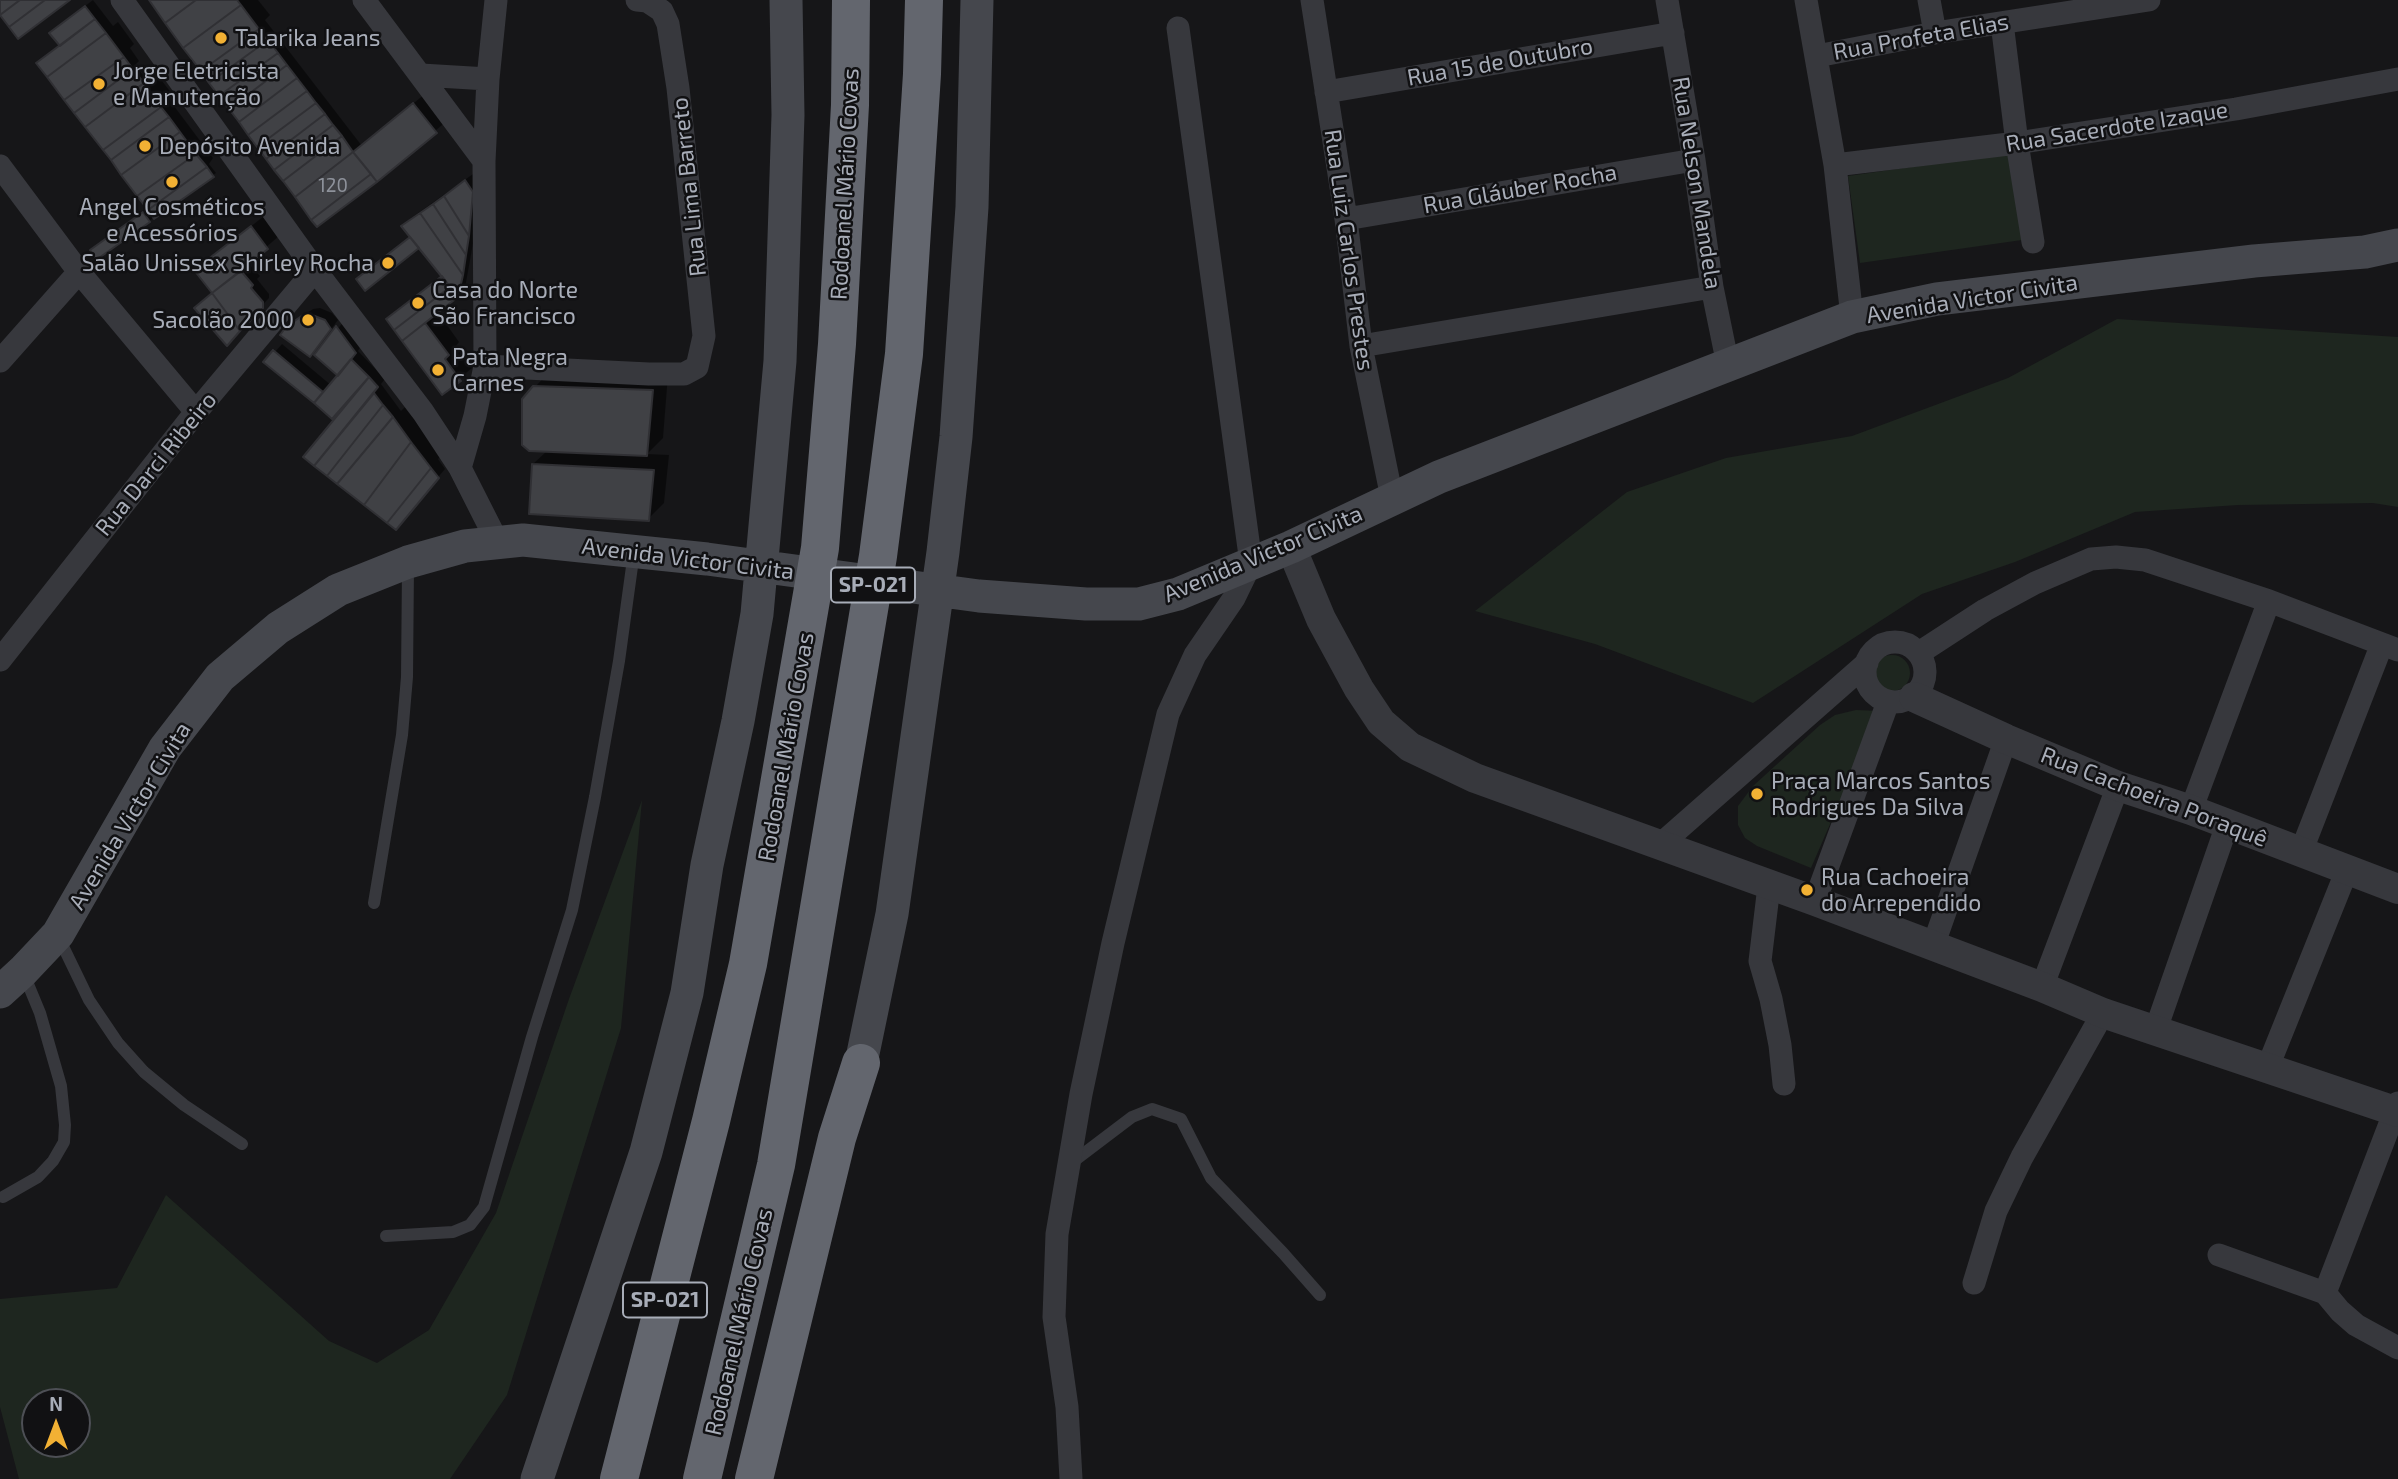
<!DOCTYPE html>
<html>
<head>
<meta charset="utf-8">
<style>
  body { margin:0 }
  #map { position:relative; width:2398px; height:1479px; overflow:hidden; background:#161618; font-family:"Exo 2",sans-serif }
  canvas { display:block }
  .north { position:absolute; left:21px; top:1388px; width:70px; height:70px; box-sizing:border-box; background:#111113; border:2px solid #4d4f55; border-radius:50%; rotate:0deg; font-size:19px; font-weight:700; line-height:28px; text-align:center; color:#a8adb8 }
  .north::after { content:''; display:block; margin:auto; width:24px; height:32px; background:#f2b134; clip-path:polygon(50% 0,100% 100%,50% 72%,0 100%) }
</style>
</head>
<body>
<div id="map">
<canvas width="2398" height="1479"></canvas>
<div class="north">N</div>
</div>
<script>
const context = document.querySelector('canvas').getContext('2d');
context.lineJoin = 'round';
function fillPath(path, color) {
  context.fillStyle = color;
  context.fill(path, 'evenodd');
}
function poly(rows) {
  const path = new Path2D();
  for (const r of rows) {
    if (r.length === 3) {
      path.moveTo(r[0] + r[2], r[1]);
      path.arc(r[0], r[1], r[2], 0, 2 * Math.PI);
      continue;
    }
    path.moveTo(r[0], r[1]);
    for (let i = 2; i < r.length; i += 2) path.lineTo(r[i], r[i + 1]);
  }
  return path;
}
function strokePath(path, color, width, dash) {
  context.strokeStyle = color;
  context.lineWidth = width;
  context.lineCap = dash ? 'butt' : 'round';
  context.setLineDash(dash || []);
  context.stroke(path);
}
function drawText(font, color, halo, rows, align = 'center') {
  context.font = font + ' "Exo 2",sans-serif';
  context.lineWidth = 5;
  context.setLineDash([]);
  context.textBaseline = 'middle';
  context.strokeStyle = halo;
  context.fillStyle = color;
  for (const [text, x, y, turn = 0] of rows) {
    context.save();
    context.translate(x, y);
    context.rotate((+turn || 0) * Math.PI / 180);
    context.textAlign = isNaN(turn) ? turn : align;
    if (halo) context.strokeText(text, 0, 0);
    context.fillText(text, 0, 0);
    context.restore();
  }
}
const green = poly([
  [2009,153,2022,240,1860,263,1848,176],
  [2117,319,2398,337,2398,507,2373,503,2238,505,2135,512,2015,562,1922,594,1753,703,1595,644,1475,611,1627,492,1726,458,1852,436,2008,378],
  [1892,673,18],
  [1856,710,1879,711,1811,868,1757,846,1745,838,1738,825,1738,806,1753,786,1820,725,1835,715],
  [642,800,621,1028,507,1395,450,1479,19,1479,0,1407,0,1299,117,1288,166,1195,329,1341,377,1363,429,1330,496,1213,569,999],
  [35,1402,77,1402,77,1444,35,1444]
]);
const shadow = poly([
  [93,0,113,26,118,22,134,44,130,48,139,61,135,65,147,80,156,73,172,94,168,98,213,158,209,164,216,173,149,221,100,243,149,208,61,45,59,26],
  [149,0,258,0,270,15,265,20,362,146,426,93,448,120,377,180],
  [473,174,476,227,465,288,437,311,459,342,456,346,472,368,443,392,388,319,444,276,420,246,358,279,411,236,404,226,411,218],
  [264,216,279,236,248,263,260,276,257,279,269,294,269,298,227,343,214,293,196,270],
  [320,308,332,313,338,320,317,348,296,320,313,309],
  [345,320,362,344,358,351,385,379,381,384,401,411,405,407,442,455,438,459,445,469,396,527,305,457,335,418,266,362,282,344,332,386,340,376,317,354],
  [551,370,668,375,663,438,647,454,669,455,664,503,648,519,533,464,548,450,535,387]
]);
const building = poly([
  [0,0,20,0,0,15,0,0],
  [20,0,45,0,9,27,0,15,20,0],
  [45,0,70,0,18,39,9,27,45,0],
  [149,0,196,0,165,23,149,0],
  [196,0,237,0,241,5,183,48,165,23,196,0],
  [241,5,259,29,201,71,183,48,241,5],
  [85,6,95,19,60,46,49,33,85,6],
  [95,19,106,33,47,77,36,63,95,19],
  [259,29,268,40,209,83,201,71,259,29],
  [106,33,124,57,64,100,47,77,106,33],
  [268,40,278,53,219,96,209,83,268,40],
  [278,53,287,65,229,109,219,96,278,53],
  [124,57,133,69,74,113,64,100,124,57],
  [287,65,297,78,239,122,229,109,287,65],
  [133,69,144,83,85,127,74,113,133,69],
  [297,78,307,91,248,135,239,122,297,78],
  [144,83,161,107,103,150,85,127,144,83],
  [307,91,316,103,257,147,248,135,307,91],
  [316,103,325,114,266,159,257,147,316,103],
  [413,103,437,133,377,182,353,152,413,103],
  [161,107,169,117,111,160,103,150,161,107],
  [325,114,333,125,274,170,266,159,325,114],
  [169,117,180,132,121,175,111,160,169,117],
  [333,125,342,136,283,181,274,170,333,125],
  [180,132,196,154,137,196,121,175,180,132],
  [342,136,353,152,295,197,283,181,342,136],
  [353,152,371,174,311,220,295,197,353,152],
  [196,154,207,167,148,210,137,196,196,154],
  [207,167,214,177,154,219,148,210,207,167],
  [371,174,377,182,317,227,311,220,371,174],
  [465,180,473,192,469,236,444,196,465,180],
  [444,196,469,236,466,255,433,204,444,196],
  [433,204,466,255,463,275,420,213,433,204],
  [143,212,150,222,96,260,90,250,143,212],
  [420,213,463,275,458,297,401,226,420,213],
  [251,226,268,249,212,293,194,270,251,226],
  [410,237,419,248,365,291,356,279,410,237],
  [241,271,253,285,251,288,263,302,263,308,240,331,212,293,241,271],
  [442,276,450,287,394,330,386,319,442,276],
  [450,287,458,297,402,341,394,330,450,287],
  [212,293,240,331,227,346,194,308,212,293],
  [303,315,312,315,325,320,331,329,310,357,280,335,286,327,303,315],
  [425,323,449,355,445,359,461,381,442,395,402,341,425,323],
  [336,326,356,353,338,376,314,355,336,326],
  [273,350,323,392,314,403,263,362,273,350],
  [351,359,369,377,332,419,314,403,351,359],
  [369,377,378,387,314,466,303,457,369,377],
  [533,386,653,390,647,456,529,451,522,445,522,399,533,386],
  [374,393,383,405,327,476,314,466,374,393],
  [383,405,393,417,337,484,327,476,383,405],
  [393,417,411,442,364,505,337,484,393,417],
  [411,442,431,468,387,523,364,505,411,442],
  [532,464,654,470,649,521,529,514,532,464],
  [431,468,439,478,396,530,387,523,431,468]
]);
const service = poly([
  [374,903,402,735,407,677,408,566],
  [59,938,89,1000,118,1043,144,1072,184,1105,242,1144],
  [1070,1164,1132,1117,1152,1109,1181,1119,1211,1178,1283,1253,1320,1295],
  [3,1197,38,1177,53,1161,64,1142,65,1125,61,1086,40,1013,23,972],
  [386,1236,453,1232,470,1225,484,1207,532,1037,572,910,595,797,619,661,634,552]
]);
const minor = poly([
  [122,0,315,270,423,412,460,468,497,541],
  [364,0,484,161],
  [1312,0,1346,219,1361,346,1392,498],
  [1667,0,1694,160,1712,287,1728,365],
  [1806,0,1835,165,1852,317],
  [1929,0,1935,33],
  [2002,23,2017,143,2033,242],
  [1817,56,1935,33,2149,0],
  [421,75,488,79],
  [1326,92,1673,33],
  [1835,165,2017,143,2236,109,2398,79],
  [0,166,79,272,196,412],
  [1346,219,1694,160],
  [1361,346,1712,287],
  [0,361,79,272],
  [485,366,649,374,684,374,697,367,704,336,678,88,668,24,662,11,647,1,637,0],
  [460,468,475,416,485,366,484,161,488,79,496,0],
  [1895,672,30],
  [1919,653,1985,610,2035,583,2091,559,2116,557,2145,560,2269,601,2398,650],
  [0,660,196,412,315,270],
  [2191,810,2269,601],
  [1660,845,1867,663],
  [2301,852,2382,644],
  [1769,886,1760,961,1771,999,1780,1045,1784,1084],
  [1815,901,1888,702],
  [1933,946,2006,739],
  [2042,987,2118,786],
  [2156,1029,2227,825],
  [2267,1069,2347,870],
  [2219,1255,2325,1293,2398,1103],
  [1974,1283,1996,1211,2022,1157,2103,1013],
  [2325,1293,2340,1311,2356,1325,2398,1348],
  [1071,1479,1067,1407,1054,1317,1057,1234,1081,1094,1113,943,1168,714,1195,655,1234,598,1251,563,1178,28]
]);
const tertiary = poly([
  [1291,547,1321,619,1359,689,1381,722,1410,747,1475,778,1815,901,2042,987,2103,1013,2398,1112],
  [1914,697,2006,739,2118,786,2191,810,2398,889]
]);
const secondary = poly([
  [0,992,23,971,58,934,165,748,220,677,278,628,338,590,408,562,465,546,523,540,707,559,979,596,1086,604,1139,604,1178,594,1291,547,1439,477,1852,317,1937,299,2254,261,2365,252,2398,245],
  [861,1063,892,914,943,552,956,437,972,207,977,0],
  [537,1479,646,1152,687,993,707,865,738,721,757,614,780,361,788,115,786,0]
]);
const motorway = poly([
  [619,1479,711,1121,748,964,820,548,837,344,850,105,851,0],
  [702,1479,776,1165,878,556,904,354,922,74,924,0],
  [754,1479,837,1138,861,1063]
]);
const markers = [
  [221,38,7,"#f2b134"],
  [99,84,7,"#f2b134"],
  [145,146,7,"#f2b134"],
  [172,182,7,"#f2b134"],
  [388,263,7,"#f2b134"],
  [418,303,7,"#f2b134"],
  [308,320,7,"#f2b134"],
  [438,370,7,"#f2b134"],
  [1757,794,7,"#f2b134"],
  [1807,890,7,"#f2b134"]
];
const numberNames = [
  ["120",333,186]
];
const shields = [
  [873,585,84],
  [665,1300,84]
];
const shieldNames = [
  ["SP-021",873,585],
  ["SP-021",665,1300]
];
const streetNames = [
  ["Rua Profeta Elias",1921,37,-10],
  ["Rua 15 de Outubro",1500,62,-10],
  ["Rua Sacerdote Izaque",2117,127,-9],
  ["Rua Nelson Mandela",1697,183,81],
  ["Rodoanel Mário Covas",845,184,-87],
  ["Rua Lima Barreto",689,187,-96],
  ["Rua Gláuber Rocha",1520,189,-10],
  ["Rua Luiz Carlos Prestes",1349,250,82],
  ["Avenida Victor Civita",1972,299,-9],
  ["Rua Darci Ribeiro",156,464,-51],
  ["Avenida Victor Civita",1263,554,-23],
  ["Avenida Victor Civita",688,559,7],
  ["Rodoanel Mário Covas",786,747,-80],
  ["Rua Cachoeira Poraquê",2154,797,21],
  ["Avenida Victor Civita",130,816,-59],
  ["Rodoanel Mário Covas",739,1322,-77]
];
const poiNames = [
  ["Talarika Jeans",235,38],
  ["Jorge Eletricista",113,71],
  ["e Manutenção",113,97],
  ["Depósito Avenida",159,146],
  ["Angel Cosméticos",172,207,"center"],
  ["e Acessórios",172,233,"center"],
  ["Salão Unissex Shirley Rocha",374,263,"right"],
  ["Casa do Norte",432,290],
  ["São Francisco",432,316],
  ["Sacolão 2000",294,320,"right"],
  ["Pata Negra",452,357],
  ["Carnes",452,383],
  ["Praça Marcos Santos",1771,781],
  ["Rodrigues Da Silva",1771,807],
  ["Rua Cachoeira",1821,877],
  ["do Arrependido",1821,903]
];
fillPath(green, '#1e261f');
fillPath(shadow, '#0007');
fillPath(building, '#404145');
strokePath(building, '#303034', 2);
strokePath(service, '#37383d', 12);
strokePath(minor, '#37383d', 23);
strokePath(tertiary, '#37383d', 30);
strokePath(secondary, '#45474d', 33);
strokePath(motorway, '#63666e', 38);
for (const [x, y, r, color] of markers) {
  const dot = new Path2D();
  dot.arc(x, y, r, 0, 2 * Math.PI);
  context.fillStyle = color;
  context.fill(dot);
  strokePath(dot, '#111113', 2.5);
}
drawText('19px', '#8e929b', null, numberNames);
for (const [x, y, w] of shields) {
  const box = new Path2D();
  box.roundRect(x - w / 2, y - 17.5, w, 35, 5);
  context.fillStyle = '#111113';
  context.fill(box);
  strokePath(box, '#a8adb8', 2);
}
drawText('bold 21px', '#a8adb8', null, shieldNames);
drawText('23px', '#a8adb8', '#111113', streetNames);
drawText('23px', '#a8adb8', '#111113', poiNames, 'left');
</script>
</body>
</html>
